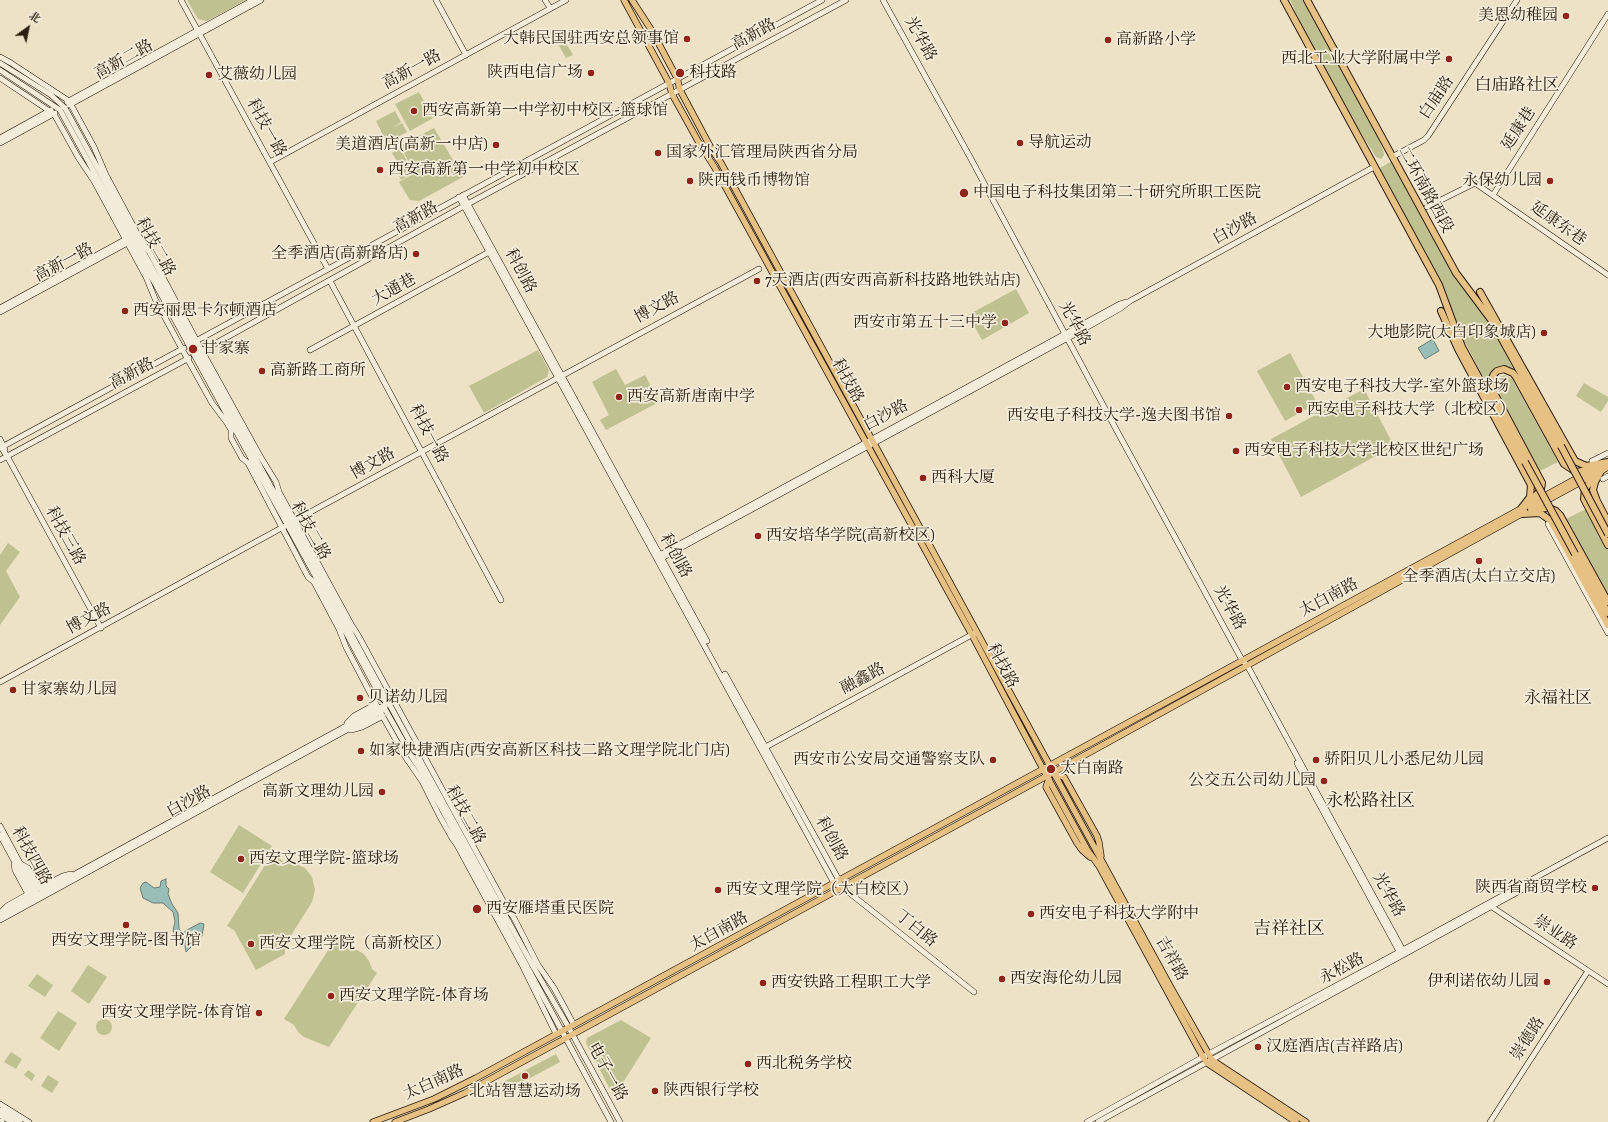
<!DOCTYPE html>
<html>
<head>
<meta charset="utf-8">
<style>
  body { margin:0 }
  #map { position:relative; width:1608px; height:1122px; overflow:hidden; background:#ede2c6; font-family:Alegreya,"Noto Serif SC",serif }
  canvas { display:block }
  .north { position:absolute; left:8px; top:8px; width:40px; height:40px; -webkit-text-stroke:3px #f3ecda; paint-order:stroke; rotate:33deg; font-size:11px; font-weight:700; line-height:16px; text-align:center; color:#2b1d10 }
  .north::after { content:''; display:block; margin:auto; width:14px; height:18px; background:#2b1d10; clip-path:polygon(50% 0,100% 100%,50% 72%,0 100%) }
</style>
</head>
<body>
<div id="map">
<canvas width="1608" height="1122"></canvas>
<div class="north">北</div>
</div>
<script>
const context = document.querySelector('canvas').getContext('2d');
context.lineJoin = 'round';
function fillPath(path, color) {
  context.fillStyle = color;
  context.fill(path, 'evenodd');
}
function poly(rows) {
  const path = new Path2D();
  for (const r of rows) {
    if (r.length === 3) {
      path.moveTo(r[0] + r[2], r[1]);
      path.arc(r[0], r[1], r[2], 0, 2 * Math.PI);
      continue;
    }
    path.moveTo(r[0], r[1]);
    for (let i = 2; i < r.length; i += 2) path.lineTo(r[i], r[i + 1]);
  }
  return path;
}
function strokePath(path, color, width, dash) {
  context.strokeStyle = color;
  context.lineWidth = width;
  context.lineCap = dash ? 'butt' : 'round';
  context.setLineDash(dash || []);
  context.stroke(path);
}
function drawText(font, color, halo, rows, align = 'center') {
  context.font = font + ' Alegreya,"Noto Serif SC",serif';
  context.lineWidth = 3.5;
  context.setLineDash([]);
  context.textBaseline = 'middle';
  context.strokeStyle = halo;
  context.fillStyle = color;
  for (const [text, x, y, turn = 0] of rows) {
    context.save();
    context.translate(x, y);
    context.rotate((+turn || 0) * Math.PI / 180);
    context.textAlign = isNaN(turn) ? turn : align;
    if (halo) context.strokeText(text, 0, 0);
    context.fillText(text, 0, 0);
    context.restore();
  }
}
const green = poly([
  [187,0,246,0,207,21,198,19],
  [1290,0,1303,0,1373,126,1383,150,1384,155,1381,159,1376,157,1356,125,1301,24],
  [565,41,573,55,566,58,558,44],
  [419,92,433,118,410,131,395,104],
  [395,111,401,122,393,128,402,123,407,132,387,143,376,121],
  [434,128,463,177,419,201,410,200,399,182,415,173,400,146],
  [400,148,406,159,401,161,406,159,414,173,401,180,394,166,398,163,392,153],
  [1392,161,1455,279,1490,324,1514,370,1508,367,1499,367,1495,370,1489,380,1488,386,1461,335,1443,285,1380,168],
  [1016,289,1029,313,982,340,968,315],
  [538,350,549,370,547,377,484,413,469,386],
  [1290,353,1317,403,1285,421,1257,371],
  [616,369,625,385,645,375,659,402,606,430,600,420,609,415,592,382],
  [1505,375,1512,379,1558,462,1540,471,1496,388,1495,381,1497,378],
  [1584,383,1608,397,1608,401,1601,412,1576,396],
  [1364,389,1394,446,1301,497,1271,439],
  [1586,509,1608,550,1608,596,1566,519],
  [8,543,20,552,6,571,20,597,0,625,0,555],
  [239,825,272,846,243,893,210,872],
  [272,854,285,862,294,863,305,868,312,877,315,890,312,902,285,945,285,954,256,970,234,930,227,926],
  [336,938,364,954,369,961,372,969,377,973,329,1047,304,1037,298,1032,294,1025,284,1019],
  [88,965,107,977,89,1004,71,991],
  [37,974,53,985,45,997,28,986],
  [58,1011,77,1023,59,1051,40,1038],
  [104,1027,8],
  [621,1020,651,1038,614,1097,586,1043,587,1038],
  [11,1052,22,1059,16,1069,4,1062],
  [556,1054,560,1062,495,1097,490,1089],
  [28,1070,35,1075,32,1081,24,1075],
  [48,1075,59,1082,52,1093,41,1086]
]);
const water = poly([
  [1433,339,1439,351,1425,359,1418,348,1433,339],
  [166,879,166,886,169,889,168,894,172,904,178,913,179,929,183,933,187,930,200,923,204,924,202,936,195,933,189,934,188,939,192,941,194,944,186,952,184,939,176,935,173,931,175,921,173,912,163,903,153,903,143,898,140,888,143,883,146,882,154,888,160,887,161,881,166,879]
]);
const secondary = poly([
  [181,0,328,269],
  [436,0,466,55],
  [545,0,550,8],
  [883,0,970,157,1117,431,1242,660,1247,665,1405,954],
  [0,57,11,63,69,101,94,147,106,175,137,233,150,253,202,351,260,456,276,482,279,492,351,624,358,635,507,908,514,918,538,965,554,988,574,1025],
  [0,63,51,95,65,108,398,720,534,968,569,1028,620,1122],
  [0,70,60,110,329,601,385,705,385,709,412,757,422,772,611,1122],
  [0,78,54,114,78,157,94,181,146,277,156,301,182,349,212,403,227,423,231,430,231,438,242,458,248,463,308,577,314,582,339,629,346,647,378,708,406,758,422,781,439,815,452,838,457,845,522,965,556,1034],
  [67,102,253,0],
  [69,105,261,0],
  [0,138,51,110],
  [0,143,55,113],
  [1392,157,1424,140,1428,136,1517,0],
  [270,162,566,0],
  [463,195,707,641],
  [1493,195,1608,14],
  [459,197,834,883,842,887,974,992],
  [1427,207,1475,183,1608,275],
  [330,281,501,600],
  [0,308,128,238],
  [0,312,129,242],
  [196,341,822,0],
  [310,350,489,252],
  [200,352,464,206,846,0],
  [0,439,5,450],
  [0,446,7,456,101,628],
  [0,448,184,348],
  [0,460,189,358],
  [1592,461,1608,453],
  [1603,479,1608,476],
  [292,522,759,269],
  [1548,524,1608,633],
  [658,556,1120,304,1127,302],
  [658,560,1075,334,1121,308,1130,301,1374,167],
  [725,674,840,882],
  [0,682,285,526],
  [347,723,354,716,376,704],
  [351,730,362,727,383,716],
  [762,749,975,633],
  [1297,763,1401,955],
  [0,826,36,893],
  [0,835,32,894],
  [14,864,15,870,28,894],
  [21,864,28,868,39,888],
  [1489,905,1608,984],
  [1,912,7,906,35,890,63,876,71,874],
  [0,915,381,707],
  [0,920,383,710],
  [0,1104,29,1122],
  [0,1110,20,1122],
  [0,1115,12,1122],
  [0,1121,2,1122],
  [1087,1122,1203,1057,1403,950,1608,838],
  [1098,1122,1534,883],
  [1490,1122,1588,971]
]);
const primary = poly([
  [624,0,669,83,672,94,698,141,715,168,972,635,1043,769,1088,851,1099,866,1203,1057,1207,1063,1296,1122],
  [632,0,652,31,677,78,680,90,712,150,721,163,1170,986,1212,1060,1306,1122],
  [1533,508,1608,467],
  [1055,774,1064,777,1097,836,1099,842,1101,856],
  [1049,779,1046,787,1077,843,1082,850,1090,857],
  [373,1122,434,1099,476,1078,1605,463],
  [395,1122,429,1109,465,1093,1054,772,1525,512]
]);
const highway = poly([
  [1284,0,1439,285,1462,347,1525,462],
  [1307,0,1456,273,1492,321,1561,446],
  [1480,292,1575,461,1586,466,1608,462],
  [1441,311,1458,349,1531,485,1530,497,1520,510],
  [1601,471,1595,482,1593,490,1597,501,1608,522],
  [1596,474,1585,489,1584,499,1608,545],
  [1524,508,1539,492,1541,489,1542,483,1493,391,1490,382,1494,374,1497,371,1504,369,1513,373,1516,377,1564,464,1576,472,1594,469],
  [1531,509,1549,508,1556,511,1560,515,1608,602],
  [1522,514,1540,513,1551,521,1608,625],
  [1575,554,1608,613]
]);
const highwayBridge = poly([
  [1561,446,1608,534],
  [1525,462,1575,554]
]);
const markers = [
  [1566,16,4,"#8f2418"],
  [687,39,4,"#8f2418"],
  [1108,40,4,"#8f2418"],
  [1449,59,4,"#8f2418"],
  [591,73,4,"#8f2418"],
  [680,73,5,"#8f2418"],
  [209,75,4,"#8f2418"],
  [414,111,4,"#8f2418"],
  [1020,143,4,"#8f2418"],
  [496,145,4,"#8f2418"],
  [658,153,4,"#8f2418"],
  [380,170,4,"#8f2418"],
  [690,181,4,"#8f2418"],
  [1550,181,4,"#8f2418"],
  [964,193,5,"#8f2418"],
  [416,254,4,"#8f2418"],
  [757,281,4,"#8f2418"],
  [125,311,4,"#8f2418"],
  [1005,323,4,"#8f2418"],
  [1544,333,4,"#8f2418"],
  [193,349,5,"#8f2418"],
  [262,371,4,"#8f2418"],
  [1287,387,4,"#8f2418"],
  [619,397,4,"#8f2418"],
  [1299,410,4,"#8f2418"],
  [1229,416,4,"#8f2418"],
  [1236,451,4,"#8f2418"],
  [923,478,4,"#8f2418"],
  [758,536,4,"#8f2418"],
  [1479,561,4,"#8f2418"],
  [13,690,4,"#8f2418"],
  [360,698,4,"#8f2418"],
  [361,751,4,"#8f2418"],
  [993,760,4,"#8f2418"],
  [1316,760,4,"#8f2418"],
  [1051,769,5,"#8f2418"],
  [1324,781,4,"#8f2418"],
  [382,792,4,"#8f2418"],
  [241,859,4,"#8f2418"],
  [1595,888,4,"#8f2418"],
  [718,890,4,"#8f2418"],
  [477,909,5,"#8f2418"],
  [1031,914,4,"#8f2418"],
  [126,925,4,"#8f2418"],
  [251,944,4,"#8f2418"],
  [1002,979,4,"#8f2418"],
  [1547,982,4,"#8f2418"],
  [763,983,4,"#8f2418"],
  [331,996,4,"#8f2418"],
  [259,1013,4,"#8f2418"],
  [1258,1047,4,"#8f2418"],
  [748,1064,4,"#8f2418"],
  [525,1076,4,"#8f2418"],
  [655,1091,4,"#8f2418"]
];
const poiNames = [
  ["美恩幼稚园",1558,16,"right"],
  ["大韩民国驻西安总领事馆",679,39,"right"],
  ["高新路小学",1116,40],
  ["西北工业大学附属中学",1441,59,"right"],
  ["陕西电信广场",583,73,"right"],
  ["科技路",689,73],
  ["艾薇幼儿园",217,75],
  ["西安高新第一中学初中校区-篮球馆",422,111],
  ["导航运动",1028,143],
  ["美道酒店(高新一中店)",488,145,"right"],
  ["国家外汇管理局陕西省分局",666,153],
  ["西安高新第一中学初中校区",388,170],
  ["陕西钱币博物馆",698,181],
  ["永保幼儿园",1542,181,"right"],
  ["中国电子科技集团第二十研究所职工医院",973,193],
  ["全季酒店(高新路店)",408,254,"right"],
  ["7天酒店(西安西高新科技路地铁站店)",765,281],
  ["西安丽思卡尔顿酒店",133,311],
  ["西安市第五十三中学",997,323,"right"],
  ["大地影院(太白印象城店)",1536,333,"right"],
  ["甘家寨",202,349],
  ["高新路工商所",270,371],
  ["西安电子科技大学-室外篮球场",1295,387],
  ["西安高新唐南中学",627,397],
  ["西安电子科技大学（北校区）",1307,410],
  ["西安电子科技大学-逸夫图书馆",1221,416,"right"],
  ["西安电子科技大学北校区世纪广场",1244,451],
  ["西科大厦",931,478],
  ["西安培华学院(高新校区)",766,536],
  ["全季酒店(太白立交店)",1479,577,"center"],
  ["甘家寨幼儿园",21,690],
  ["贝诺幼儿园",368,698],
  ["如家快捷酒店(西安高新区科技二路文理学院北门店)",369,751],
  ["西安市公安局交通警察支队",985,760,"right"],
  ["骄阳贝儿小悉尼幼儿园",1324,760],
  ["太白南路",1060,769],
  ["公交五公司幼儿园",1316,781,"right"],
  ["高新文理幼儿园",374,792,"right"],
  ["西安文理学院-篮球场",249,859],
  ["陕西省商贸学校",1587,888,"right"],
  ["西安文理学院（太白校区）",726,890],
  ["西安雁塔重民医院",486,909],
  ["西安电子科技大学附中",1039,914],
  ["西安文理学院-图书馆",126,941,"center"],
  ["西安文理学院（高新校区）",259,944],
  ["西安海伦幼儿园",1010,979],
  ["伊利诺依幼儿园",1539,982,"right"],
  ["西安铁路工程职工大学",771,983],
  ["西安文理学院-体育场",339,996],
  ["西安文理学院-体育馆",251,1013,"right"],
  ["汉庭酒店(吉祥路店)",1266,1047],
  ["西北税务学校",756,1064],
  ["陕西银行学校",663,1091],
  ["北站智慧运动场",525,1092,"center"]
];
const streetNames = [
  ["高新路",754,35,-29],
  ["光华路",920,39,61],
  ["高新二路",124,60,-29],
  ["高新一路",412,70,-29],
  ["白庙路",1437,98,-56],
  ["科技一路",266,128,61],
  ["延康巷",1519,129,-57],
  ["二环南路西段",1425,190,61],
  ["高新路",416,218,-29],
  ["延康东巷",1558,224,35],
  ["白沙路",1235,229,-29],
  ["科技二路",155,247,61],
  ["高新一路",64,263,-28],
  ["科创路",520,271,62],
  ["大通巷",394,290,-29],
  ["博文路",657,308,-28],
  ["光华路",1074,324,62],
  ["高新路",132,374,-28],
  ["科技路",847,381,61],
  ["白沙路",886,416,-28],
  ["科技一路",428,434,62],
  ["博文路",373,464,-29],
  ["科技二路",310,531,61],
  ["科技三路",65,536,61],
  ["科创路",675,556,61],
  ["太白南路",1329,598,-28],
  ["光华路",1229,608,61],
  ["博文路",89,619,-28],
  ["科技路",1002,666,62],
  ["融鑫路",863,679,-28],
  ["白沙路",189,802,-29],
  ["科技二路",465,815,61],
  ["科创路",831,839,61],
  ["科技四路",31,856,61],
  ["光华路",1388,895,61],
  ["丁白路",916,929,39],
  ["太白南路",719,932,-29],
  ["崇业路",1555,933,34],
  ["吉祥路",1171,959,61],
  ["永松路",1342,969,-28],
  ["崇德路",1528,1039,-57],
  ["电子一路",607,1072,61],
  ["太白南路",434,1083,-24]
];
const neighbourhoodNames = [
  ["白庙路社区",1517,86],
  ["永福社区",1558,699]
];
const quarterNames = [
  ["永松路社区",1370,802],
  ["吉祥社区",1289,930]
];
fillPath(green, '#bfc190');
fillPath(water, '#99bdb7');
strokePath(water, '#6d7d74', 1);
strokePath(secondary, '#2b1d10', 6);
strokePath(primary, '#2b1d10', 7);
strokePath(highway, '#2b1d10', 8);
strokePath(secondary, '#f3ecda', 5);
strokePath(primary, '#e6c183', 5.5);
strokePath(highway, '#e6c183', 6);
strokePath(highwayBridge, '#2b1d10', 8, []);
strokePath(highwayBridge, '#e6c183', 6);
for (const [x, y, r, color] of markers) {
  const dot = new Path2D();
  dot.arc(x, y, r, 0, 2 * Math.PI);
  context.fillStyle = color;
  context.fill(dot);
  strokePath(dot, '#f3ecda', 1.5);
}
drawText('16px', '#2b1d10', '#f3ecda', poiNames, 'left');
drawText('16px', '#2b1d10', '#f3ecda', streetNames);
drawText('17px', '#2b1d10', '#f3ecda', neighbourhoodNames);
drawText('18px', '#2b1d10', '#f3ecda', quarterNames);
</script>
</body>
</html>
